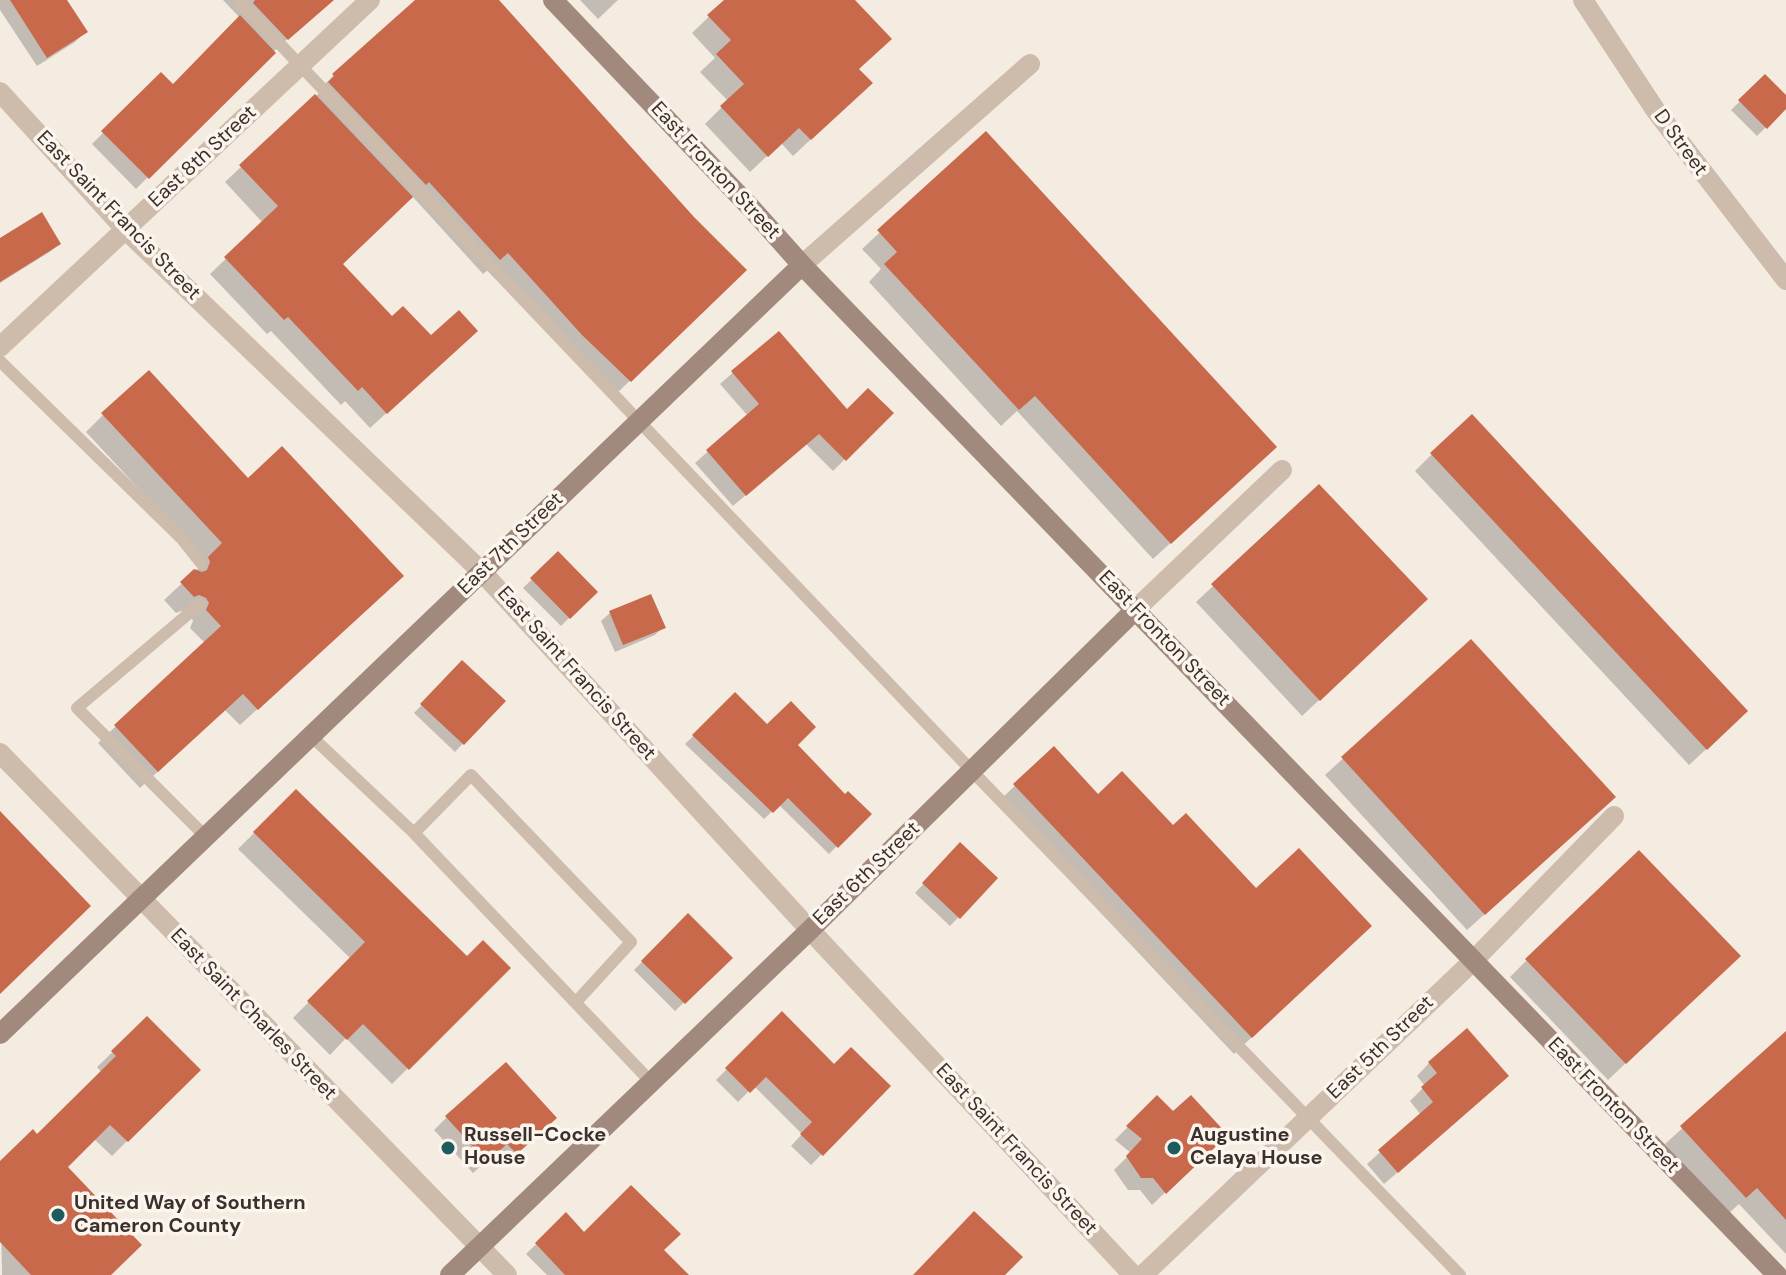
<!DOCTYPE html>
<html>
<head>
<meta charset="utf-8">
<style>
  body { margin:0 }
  canvas { display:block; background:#f4ebe1 }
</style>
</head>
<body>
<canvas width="1786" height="1275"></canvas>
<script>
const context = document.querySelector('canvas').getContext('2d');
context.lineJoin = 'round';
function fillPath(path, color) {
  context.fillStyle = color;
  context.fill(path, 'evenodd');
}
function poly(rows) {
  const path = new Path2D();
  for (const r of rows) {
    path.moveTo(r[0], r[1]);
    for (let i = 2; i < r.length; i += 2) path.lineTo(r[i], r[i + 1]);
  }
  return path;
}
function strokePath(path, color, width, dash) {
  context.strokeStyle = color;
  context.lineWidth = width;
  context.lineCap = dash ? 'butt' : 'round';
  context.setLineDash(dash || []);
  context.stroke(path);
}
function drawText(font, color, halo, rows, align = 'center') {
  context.font = font + ' "DM Sans",sans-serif';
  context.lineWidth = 7;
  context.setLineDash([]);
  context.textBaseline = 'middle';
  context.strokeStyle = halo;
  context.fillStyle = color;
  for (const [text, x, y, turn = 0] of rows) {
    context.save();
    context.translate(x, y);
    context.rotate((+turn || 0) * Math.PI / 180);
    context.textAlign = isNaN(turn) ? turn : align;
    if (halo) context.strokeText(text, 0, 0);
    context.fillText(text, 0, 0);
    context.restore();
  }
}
const shadow = poly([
  [0,0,65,0,85,32,75,42,37,66,0,10],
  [223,0,330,0,273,52,136,189,92,144,161,75,173,87,240,18],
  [418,0,496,0,693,218,744,270,614,396,492,267,483,274,412,196,340,265,392,319,431,338,460,346,370,428,345,401,341,405,271,331,267,334,210,274,263,223,225,182,315,97,319,93,318,91,333,76],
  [580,0,618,0,598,19],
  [726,0,853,0,857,70,853,100,793,156,781,143,750,172,705,124,728,101,700,72,715,58,692,33],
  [1765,77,1786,98,1786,107,1757,136,1731,110],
  [986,134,1258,463,1153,559,1017,411,1001,426,869,282,881,269,862,249],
  [0,240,59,243,51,251,0,283],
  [778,333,847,411,891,413,833,471,806,444,733,506,695,463,748,416,720,384],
  [103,415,248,480,384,593,240,725,225,710,140,788,98,743,205,643,190,628,193,621,190,614,181,611,176,613,164,600,206,561,86,432],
  [1432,454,1729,728,1689,765,1415,471],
  [1319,487,1409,616,1302,716,1196,602],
  [558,554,595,592,561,626,523,588],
  [650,596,663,627,655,635,615,652,601,621,610,613],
  [1471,642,1596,814,1467,930,1325,775],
  [462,663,503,701,455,752,414,713],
  [735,695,766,726,795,745,845,797,869,814,829,854,779,805,764,819,685,744],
  [1053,749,1098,797,1173,828,1256,890,1353,942,1234,1054,997,803],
  [296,791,467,959,508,968,392,1084,346,1038,330,1055,293,1018,351,959,238,849],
  [960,845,996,878,950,926,915,893],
  [688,916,730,958,675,1011,634,970],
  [1527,960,1721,973,1608,1080,1510,977],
  [782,1014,834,1067,889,1086,811,1165,791,1146,802,1134,754,1086,738,1102,716,1080],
  [147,1019,198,1070,112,1156,94,1139,66,1167,109,1275,2,1275,0,1163,37,1137,102,1073,97,1067],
  [1786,1034,1786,1254,1739,1204,1728,1214,1665,1144],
  [1429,1063,1494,1089,1384,1184,1367,1164,1421,1115,1410,1101,1425,1086,1417,1076],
  [1157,1097,1173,1113,1225,1135,1152,1205,1140,1190,1128,1190,1114,1170,1131,1153,1115,1140],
  [447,1117,541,1130,503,1165,493,1155,473,1173,434,1130],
  [566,1215,584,1234,661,1250,666,1275,547,1275,526,1254]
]);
const building = poly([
  [10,0,67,0,88,32,47,58],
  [255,0,334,0,288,40,253,3],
  [415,0,499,0,694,217,747,270,631,382,582,335,508,253,500,260,429,182,426,185,328,82,334,76,332,74],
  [724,0,855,0,892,39,859,69,873,83,811,140,799,128,768,157,720,106,744,84,716,54,731,40,707,15],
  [240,15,276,53,149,179,101,131,161,72,173,84],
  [1765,74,1786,95,1786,109,1767,129,1738,100],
  [315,94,413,197,343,264,392,316,403,306,431,335,459,310,478,331,387,414,362,387,358,391,288,317,284,320,224,257,278,206,239,165],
  [986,131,1277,447,1171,544,1035,396,1019,410,884,264,897,252,877,230],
  [42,212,61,244,0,282,0,238],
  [779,331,847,409,868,388,894,413,846,461,819,434,746,496,706,450,759,404,731,371],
  [149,370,248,478,282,446,404,576,258,710,243,694,158,772,114,725,221,626,206,610,209,603,206,598,199,595,194,597,180,582,194,569,202,572,207,570,210,562,208,557,222,543,101,413],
  [1472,414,1748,711,1707,750,1430,453],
  [1319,484,1428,599,1320,701,1211,584],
  [558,551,598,592,570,619,530,578],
  [651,594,666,628,623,645,609,611],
  [1471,639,1616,797,1485,915,1341,757],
  [462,660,506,701,464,745,420,704],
  [735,692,767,724,791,701,816,727,798,745,845,794,848,791,872,814,838,848,788,798,773,813,692,735],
  [1054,746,1098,794,1122,771,1173,825,1186,813,1256,888,1299,848,1372,926,1252,1038,1013,784],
  [296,789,467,956,483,940,511,968,409,1070,363,1024,347,1040,307,1001,365,942,253,832],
  [0,811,91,906,0,994],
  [960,842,998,878,960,919,922,883],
  [1639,850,1741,956,1626,1064,1525,959],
  [688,913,733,958,685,1004,641,961],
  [782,1011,834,1064,851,1047,891,1086,823,1156,800,1134,812,1122,766,1077,750,1093,725,1068],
  [147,1016,201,1070,128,1142,110,1125,68,1167,142,1245,111,1275,31,1275,0,1242,0,1161,33,1129,37,1134,116,1056,111,1051],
  [1467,1028,1509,1076,1398,1173,1378,1150,1433,1102,1421,1087,1437,1073,1428,1062],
  [1786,1031,1786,1220,1757,1188,1746,1198,1680,1126],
  [506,1062,557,1118,517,1154,507,1144,487,1162,445,1116],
  [1157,1095,1173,1111,1191,1095,1228,1135,1166,1194,1153,1178,1141,1178,1126,1156,1142,1139,1126,1126],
  [631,1185,681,1234,664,1250,689,1275,565,1275,535,1243,566,1212,584,1232],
  [974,1211,1023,1257,1005,1275,913,1275]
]);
const service = poly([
  [238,0,972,771,1460,1275],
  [0,361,182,539,201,563],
  [200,604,77,708,206,837],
  [311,736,414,833,651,1082],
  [414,833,471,775,631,942,577,1001]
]);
const minor = poly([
  [1583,0,1656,111,1786,280],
  [802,265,1030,64],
  [0,347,370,0],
  [1136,609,1282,470],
  [1143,1275,1472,962,1614,816]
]);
const tertiary = poly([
  [0,92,126,230,482,572,810,930,1133,1275],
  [0,753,507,1275]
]);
const secondary = poly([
  [553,0,752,209,802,265,1777,1275],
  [0,1034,802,265],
  [450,1275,810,930,1136,609]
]);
const markers = [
  [448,1148,8,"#1f5a5e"],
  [1174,1148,8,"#1f5a5e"],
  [58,1215,8,"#1f5a5e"]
];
const streetNames = [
  ["D Street",1680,143,54],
  ["East 8th Street",203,157,-43],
  ["East Fronton Street",715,171,47],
  ["East Saint Francis Street",118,216,46],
  ["East 7th Street",511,544,-44],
  ["East Fronton Street",1164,639,46],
  ["East Saint Francis Street",576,674,48],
  ["East 6th Street",867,874,-44],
  ["East Saint Charles Street",253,1015,46],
  ["East 5th Street",1381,1048,-44],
  ["East Fronton Street",1613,1106,46],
  ["East Saint Francis Street",1016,1150,47]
];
const poiNames = [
  ["Russell-Cocke",464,1136],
  ["House",464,1159],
  ["Augustine",1190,1136],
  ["Celaya House",1190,1159],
  ["United Way of Southern",74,1204],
  ["Cameron County",74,1227]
];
fillPath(shadow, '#0003');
fillPath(building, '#c8694b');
strokePath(service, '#cdbbac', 12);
strokePath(minor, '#cdbbac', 20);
strokePath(tertiary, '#cdbbac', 20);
strokePath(secondary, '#a18a7d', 20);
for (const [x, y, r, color] of markers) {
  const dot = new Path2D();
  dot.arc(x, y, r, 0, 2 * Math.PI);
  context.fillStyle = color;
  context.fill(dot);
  strokePath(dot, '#fbf5ee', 3);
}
drawText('20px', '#3b302b', '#fbf5ee', streetNames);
drawText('bold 20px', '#3b302b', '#fbf5ee', poiNames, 'left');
</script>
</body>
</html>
